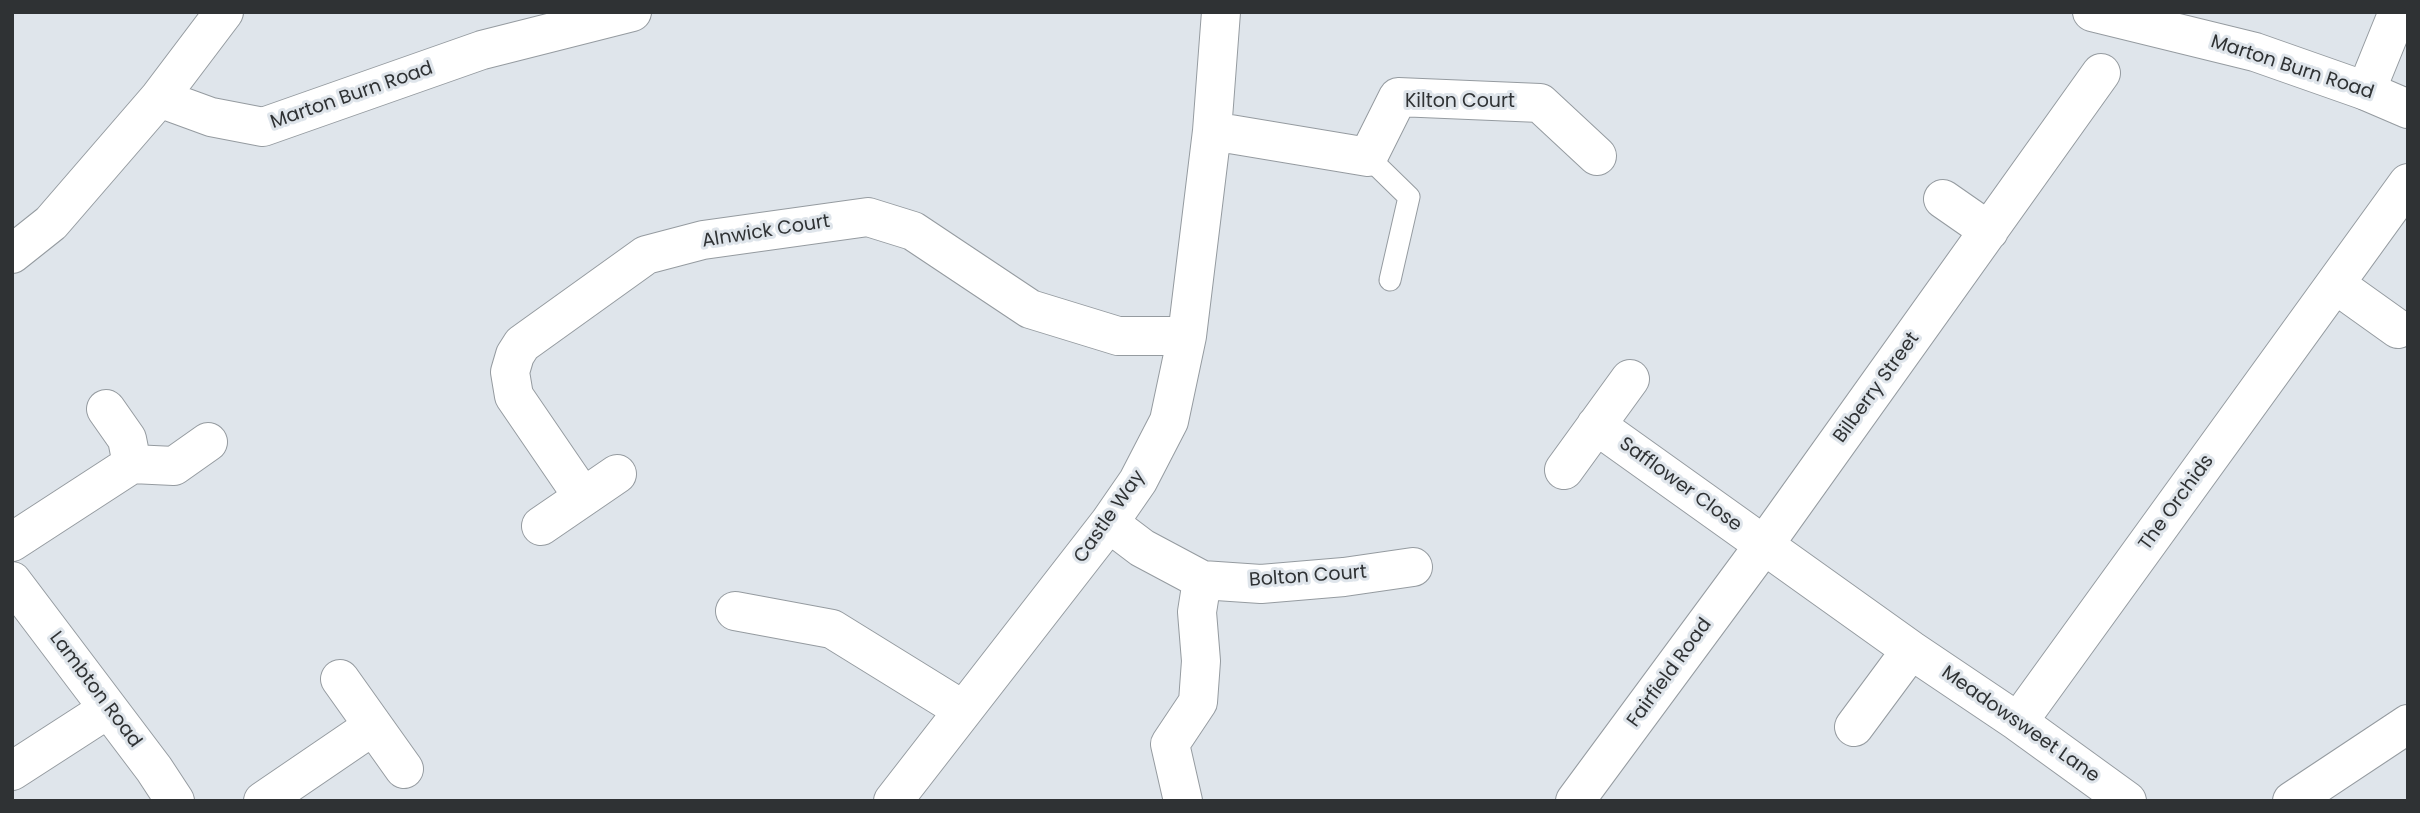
<!DOCTYPE html>
<html>
<head>
<meta charset="utf-8">
<style>
  body { margin:0 }
  #map { position:relative; width:2420px; height:813px; overflow:hidden; background:#dfe5eb; font-family:Poppins,sans-serif }
  canvas { display:block }
  .frame { position:absolute; inset:0; border:14px solid #2f3234; pointer-events:none }
</style>
</head>
<body>
<div id="map">
<canvas width="2420" height="813"></canvas>
<div class="frame"></div>
</div>
<script>
const context = document.querySelector('canvas').getContext('2d');
context.lineJoin = 'round';
function poly(rows) {
  const path = new Path2D();
  for (const r of rows) {
    path.moveTo(r[0], r[1]);
    for (let i = 2; i < r.length; i += 2) path.lineTo(r[i], r[i + 1]);
  }
  return path;
}
function strokePath(path, color, width, dash) {
  context.strokeStyle = color;
  context.lineWidth = width;
  context.lineCap = dash ? 'butt' : 'round';
  context.setLineDash(dash || []);
  context.stroke(path);
}
function drawText(font, color, halo, rows, align = 'center') {
  context.font = font + ' Poppins,sans-serif';
  context.lineWidth = 6;
  context.setLineDash([]);
  context.textBaseline = 'middle';
  context.strokeStyle = halo;
  context.fillStyle = color;
  for (const [text, x, y, turn = 0] of rows) {
    context.save();
    context.translate(x, y);
    context.rotate((+turn || 0) * Math.PI / 180);
    context.textAlign = isNaN(turn) ? turn : align;
    if (halo) context.strokeText(text, 0, 0);
    context.fillText(text, 0, 0);
    context.restore();
  }
}
const lane = poly([
  [1368,157,1409,197,1390,280]
]);
const street = poly([
  [2366,91,2398,12],
  [1212,131,1368,157,1398,97,1540,103,1597,156],
  [1943,199,1989,231],
  [2335,284,2398,329],
  [106,409,127,439,132,464],
  [1596,425,1911,650,2018,722,2127,801],
  [1564,470,1630,379],
  [583,497,514,396,510,372,515,355,522,344,646,255,703,240,868,217,913,231,1030,309,1118,336,1187,336],
  [1109,523,1142,548,1202,580,1197,612,1201,661,1198,702,1170,744,1183,801],
  [541,526,617,474],
  [12,542,132,464,174,466,208,442],
  [1202,580,1261,584,1344,577,1413,567],
  [12,581,154,769,175,801],
  [735,611,832,629,963,710],
  [340,679,404,769],
  [2018,722,2408,183],
  [1854,727,1911,650],
  [12,771,108,709],
  [263,801,373,726],
  [893,801,1109,523,1138,481,1169,421,1187,336,1212,131,1221,12],
  [1575,801,1764,545,2101,73],
  [2292,801,2408,724]
]);
const secondary = poly([
  [2092,12,2255,52,2366,91,2408,109],
  [159,98,211,117,263,127,482,50,632,12],
  [12,254,51,223,159,98,224,12]
]);
const streetNames = [
  ["Marton Burn Road",2292,68,18],
  ["Marton Burn Road",352,96,-19],
  ["Kilton Court",1460,102],
  ["Alnwick Court",766,232,-9],
  ["Bilberry Street",1877,388,-54],
  ["Safflower Close",1680,485,36],
  ["The Orchids",2177,503,-54],
  ["Castle Way",1110,517,-55],
  ["Bolton Court",1308,577,-4],
  ["Fairfield Road",1670,673,-54],
  ["Lambton Road",95,690,53],
  ["Meadowsweet Lane",2020,725,35]
];
strokePath(lane, '#959ba0', 23);
strokePath(street, '#959ba0', 40);
strokePath(secondary, '#959ba0', 40);
strokePath(lane, '#fff', 21);
strokePath(street, '#fff', 38);
strokePath(secondary, '#fff', 38);
drawText('19px', '#2f3234', '#dfe5eb', streetNames);
</script>
</body>
</html>
